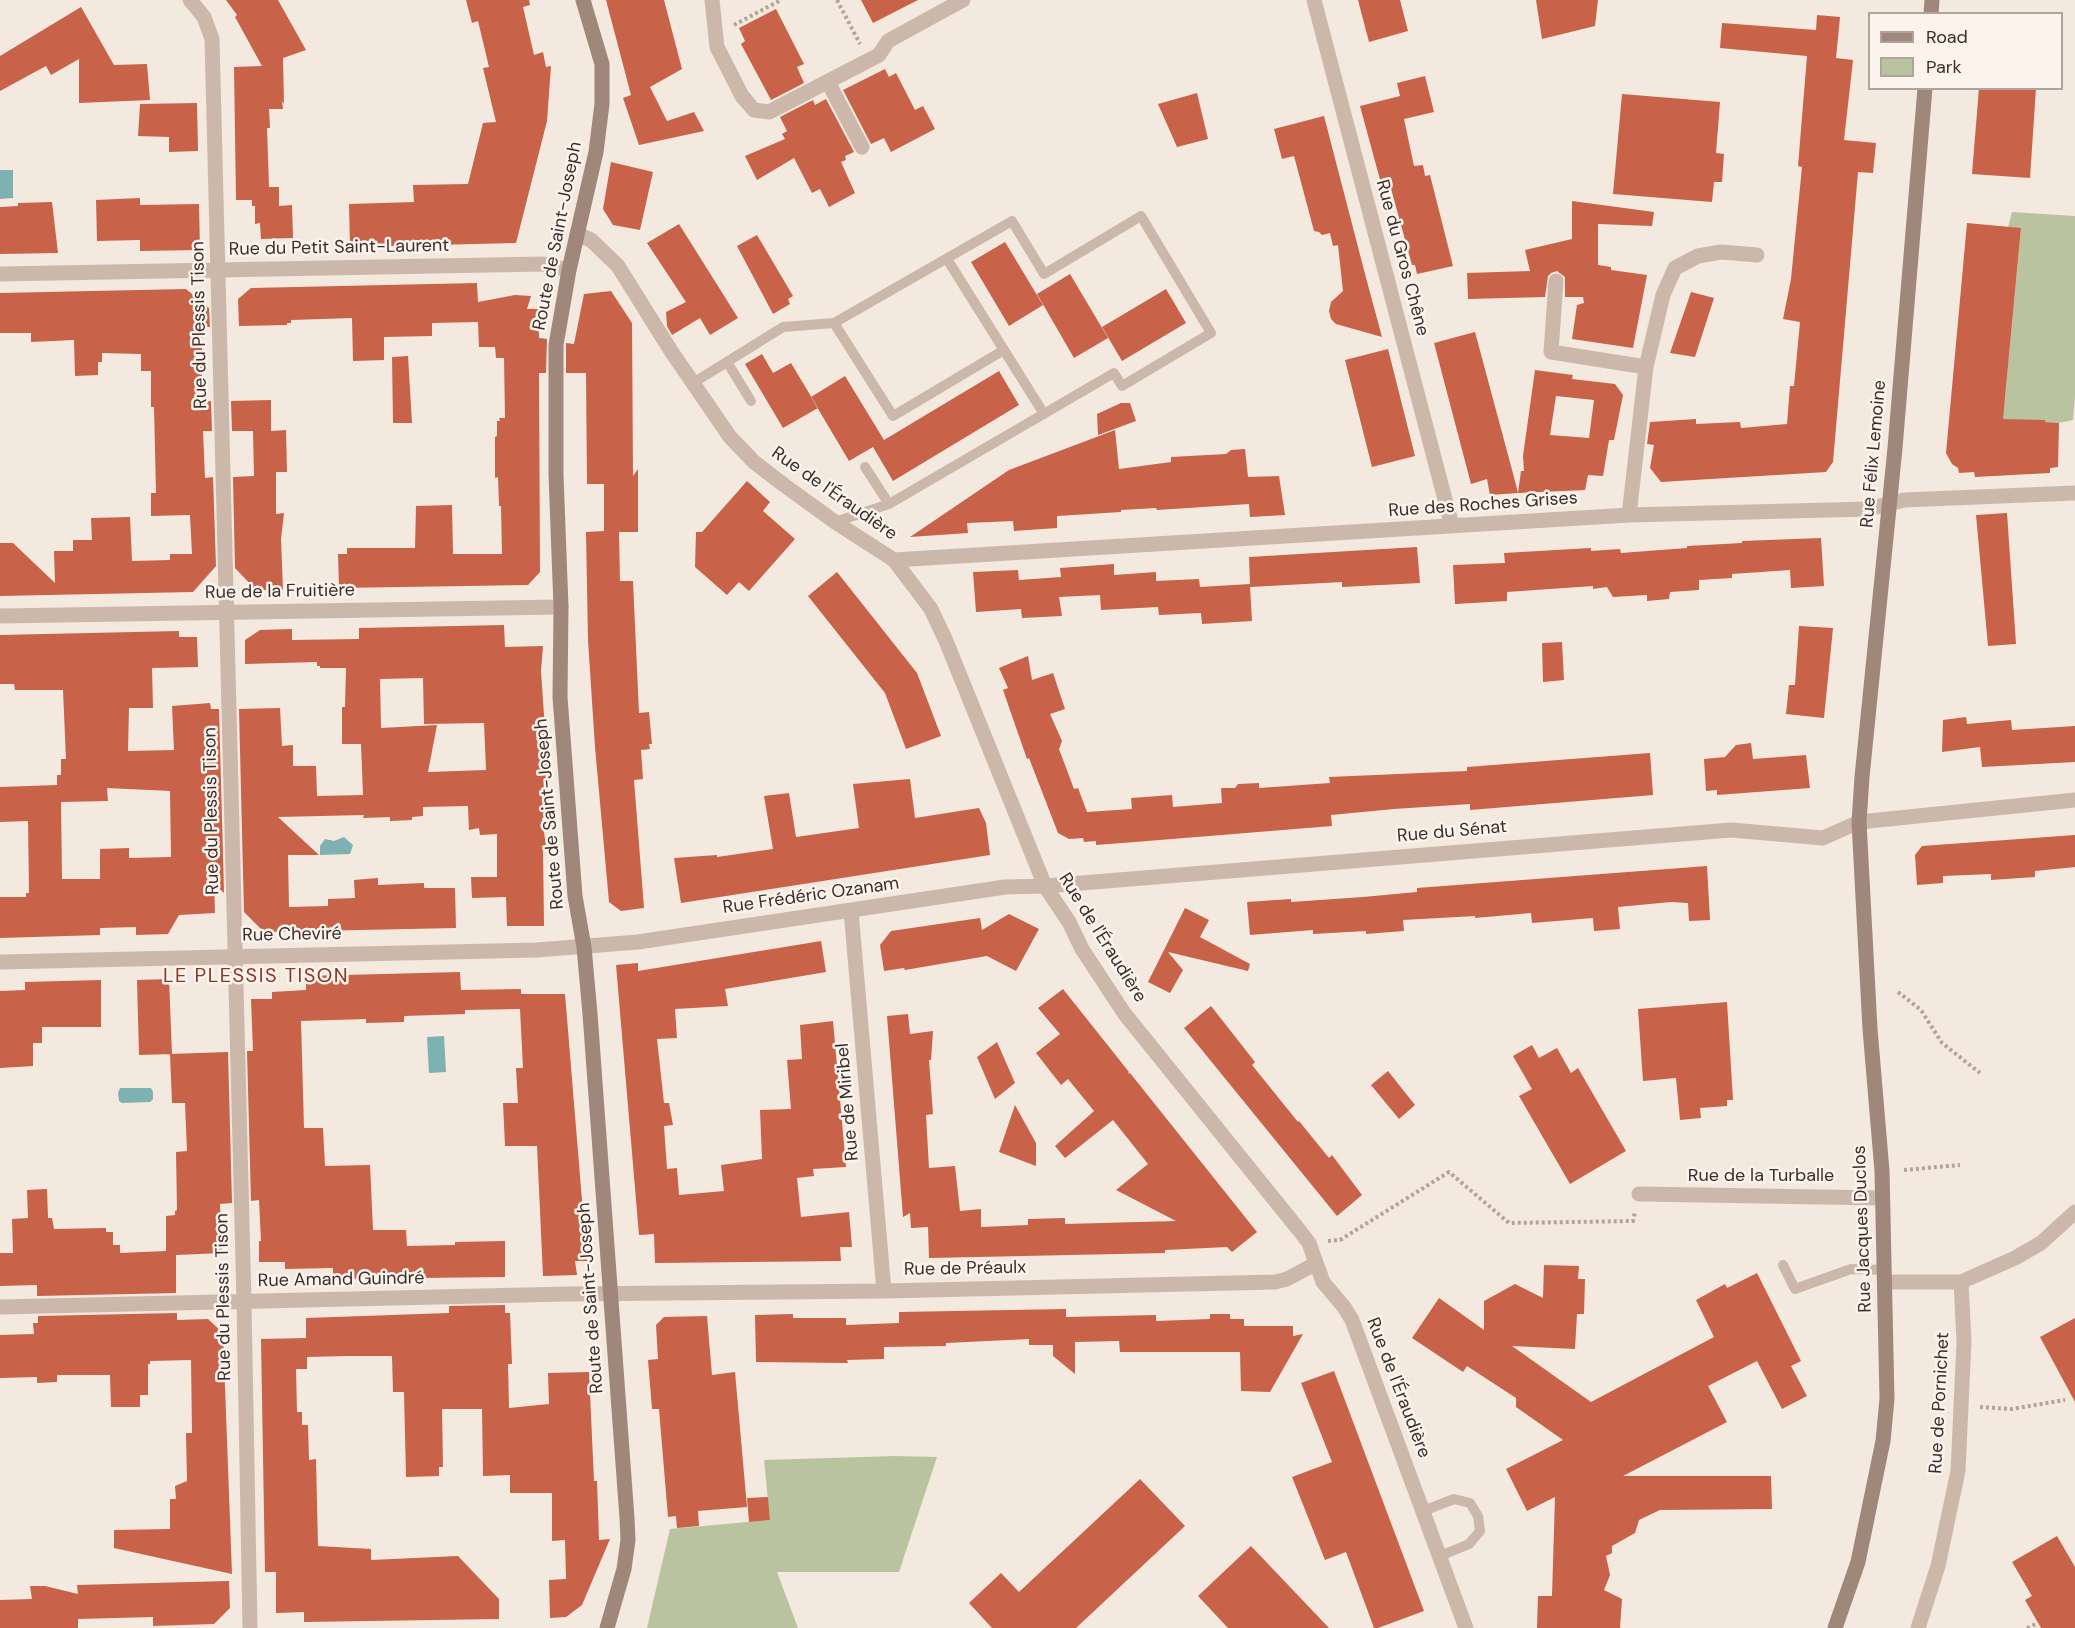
<!DOCTYPE html>
<html>
<head>
<meta charset="utf-8">
<style>
  body { margin:0 }
  #map { position:relative; width:2075px; height:1628px; overflow:hidden; background:#f3e9df; font-family:"DM Sans",sans-serif }
  canvas { display:block }
  .legend { position:absolute; left:1868px; top:12px; width:195px; height:78px; box-sizing:border-box; background:#fbf3ec; border:2px solid #aea49e; margin:0; padding:8px 10px; list-style:none; font-size:18px; color:#3a2e2a }
  .legend li { display:flex; align-items:center; gap:12px; height:30px }
  .legend b { width:30px; border:2px solid #aea49e }
</style>
</head>
<body>
<div id="map">
<canvas width="2075" height="1628"></canvas>
<ul class="legend">
<li><b style="height:8px;background:#a0877c"></b>Road</li>
<li><b style="height:16px;background:#b9c39f"></b>Park</li>
</ul>
</div>
<script>
const context = document.querySelector('canvas').getContext('2d');
context.lineJoin = 'round';
function fillPath(path, color) {
  context.fillStyle = color;
  context.fill(path, 'evenodd');
}
function poly(rows) {
  const path = new Path2D();
  for (const r of rows) {
    path.moveTo(r[0], r[1]);
    for (let i = 2; i < r.length; i += 2) path.lineTo(r[i], r[i + 1]);
  }
  return path;
}
function strokePath(path, color, width, dash) {
  context.strokeStyle = color;
  context.lineWidth = width;
  context.lineCap = dash ? 'butt' : 'round';
  context.setLineDash(dash || []);
  context.stroke(path);
}
function drawText(font, color, halo, rows, align = 'center') {
  context.font = font + ' "DM Sans",sans-serif';
  context.lineWidth = 5;
  context.setLineDash([]);
  context.textBaseline = 'middle';
  context.strokeStyle = halo;
  context.fillStyle = color;
  for (const [text, x, y, turn = 0] of rows) {
    context.save();
    context.translate(x, y);
    context.rotate((+turn || 0) * Math.PI / 180);
    context.textAlign = isNaN(turn) ? turn : align;
    if (halo) context.strokeText(text, 0, 0);
    context.fillText(text, 0, 0);
    context.restore();
  }
}
const green = poly([
  [2012,212,2075,216,2075,396,2073,420,2059,423,2000,419,2005,398,2021,229,2008,227],
  [895,1456,937,1457,899,1572,777,1572,798,1628,647,1628,670,1529,770,1520,764,1460]
]);
const water = poly([
  [0,170,13,170,13,198,0,199],
  [344,837,353,845,350,854,320,855,320,846,325,839,334,841],
  [444,1036,446,1072,429,1073,427,1037],
  [120,1088,151,1088,153,1092,153,1099,150,1102,122,1103,119,1101,118,1093]
]);
const building = poly([
  [226,0,278,0,306,50,283,58,284,104,282,101,283,109,269,109,270,128,267,128,269,187,279,187,279,206,292,205,293,238,261,239,260,223,255,224,255,206,252,206,252,200,236,200,234,67,262,66,235,17,237,15],
  [466,0,529,0,530,5,523,7,534,55,543,52,546,67,551,66,547,121,516,243,350,247,349,204,414,202,413,185,468,184,483,123,496,122,483,68,489,67,478,21,472,23],
  [606,0,664,0,682,69,650,87,667,121,694,112,704,131,639,145,623,98,631,95],
  [861,0,918,0,873,23],
  [1358,0,1400,0,1408,31,1369,42],
  [1536,0,1598,0,1595,26,1542,39],
  [81,7,114,65,147,64,150,100,79,103,79,59,51,75,46,66,0,91,0,56],
  [776,9,804,64,797,67,804,83,771,100,741,44,745,41,739,28],
  [1817,15,1840,17,1836,58,1853,60,1844,140,1876,143,1873,173,1858,172,1833,462,1826,472,1661,482,1650,468,1654,445,1647,444,1650,422,1696,419,1696,424,1740,422,1741,428,1787,424,1790,386,1794,386,1800,322,1783,319,1791,279,1802,167,1798,166,1807,56,1720,48,1722,23,1816,30],
  [885,69,889,77,896,73,915,110,923,106,935,129,891,152,884,138,871,144,843,90],
  [1425,76,1434,112,1404,119,1414,166,1423,165,1425,176,1430,175,1453,266,1417,274,1415,265,1412,265,1390,185,1382,187,1360,106,1400,96,1397,83],
  [1979,88,2036,88,2030,178,1972,174],
  [1197,93,1208,139,1177,147,1158,104],
  [1622,94,1720,102,1716,153,1724,154,1722,182,1714,182,1712,202,1613,194],
  [826,99,854,152,845,156,846,160,841,162,855,193,829,207,820,189,812,193,794,158,757,180,745,156,785,139,782,134,787,131,780,117,813,100,815,105],
  [197,103,198,151,169,152,169,137,138,136,140,104],
  [1324,116,1365,274,1382,337,1336,324,1331,319,1329,311,1331,302,1343,291,1338,245,1333,246,1330,233,1322,235,1319,232,1314,231,1294,156,1282,159,1274,129],
  [611,162,653,172,640,230,613,225,603,209],
  [140,198,140,205,199,204,200,250,140,251,140,240,97,241,96,200],
  [1572,201,1654,212,1652,226,1598,224,1598,265,1611,267,1611,270,1647,275,1633,348,1572,339,1577,305,1584,303,1583,297,1565,297,1565,277,1557,271,1551,273,1548,276,1545,297,1468,299,1467,273,1530,271,1525,250,1572,239],
  [52,202,58,253,0,254,0,207,18,206,18,203],
  [1967,223,2021,228,2003,419,2045,420,2045,422,2059,423,2058,467,2050,468,2050,473,1975,477,1974,472,1959,473,1958,468,1952,464,1946,453],
  [679,224,738,318,710,335,700,318,672,335,667,326,666,312,686,302,647,243],
  [757,235,793,296,788,299,790,304,773,314,737,246],
  [1005,242,1043,305,1009,326,971,262],
  [1070,274,1108,338,1074,358,1037,294],
  [477,283,478,302,515,295,531,296,527,309,538,309,539,338,547,339,546,373,539,373,540,572,528,585,339,588,338,554,347,554,347,548,415,548,416,506,452,505,453,554,502,554,501,506,499,506,498,477,495,478,495,437,497,436,497,421,500,421,499,418,505,418,504,358,496,358,495,347,479,347,478,322,432,323,432,336,384,337,384,360,353,361,352,318,291,320,291,323,287,323,287,325,239,326,238,299,251,288],
  [186,289,209,308,210,327,202,327,202,402,211,401,212,431,203,431,204,454,205,478,213,477,216,566,193,592,0,596,0,543,13,543,55,583,54,551,73,551,73,540,92,540,91,518,130,517,132,561,170,560,170,554,192,554,190,515,151,516,151,493,156,493,154,407,151,407,151,371,141,371,141,354,102,353,102,362,98,362,98,375,75,376,74,340,31,342,31,333,0,333,0,293],
  [1166,289,1186,323,1122,361,1102,327],
  [611,291,632,323,633,476,638,469,638,532,619,532,620,581,633,581,639,713,649,712,652,744,649,744,650,749,641,750,643,779,634,780,644,908,621,911,609,902,595,747,588,640,586,532,604,531,604,484,587,484,586,373,566,373,566,343,574,344,584,294],
  [1691,292,1714,298,1695,357,1670,353],
  [1475,332,1515,481,1518,493,1490,495,1487,479,1471,484,1434,343],
  [1388,349,1415,456,1372,467,1345,360],
  [762,354,773,373,791,363,818,408,783,428,745,364],
  [408,356,412,423,393,423,392,357],
  [1535,370,1573,375,1572,379,1615,384,1623,395,1614,440,1609,440,1603,476,1588,475,1585,490,1518,493,1521,471,1524,471,1523,456],
  [1556,396,1594,400,1589,438,1550,435],
  [999,371,1019,405,893,481,873,447,849,461,811,397,845,376,884,440],
  [271,400,271,431,286,430,287,472,276,472,276,514,284,513,281,539,283,590,256,590,235,568,233,477,254,476,253,431,232,431,231,401],
  [1121,403,1130,403,1136,421,1098,435,1097,414],
  [1115,430,1119,469,1171,462,1171,457,1226,454,1231,450,1245,449,1248,477,1279,476,1285,515,1250,517,1249,504,1157,510,1156,508,1121,510,1121,512,1057,516,1057,528,1014,531,1013,521,967,523,968,533,910,537,1009,470],
  [747,481,770,502,763,511,795,539,749,591,739,582,727,595,695,567,696,532,702,532],
  [2007,513,2016,644,1988,646,1976,515],
  [1821,538,1824,586,1791,588,1790,570,1732,574,1732,578,1699,580,1699,590,1670,592,1669,599,1647,601,1647,595,1613,597,1607,587,1593,589,1593,586,1507,592,1507,601,1455,604,1453,565,1505,563,1504,553,1591,548,1591,551,1620,549,1621,553,1687,548,1687,546,1742,543,1742,541],
  [1417,547,1420,583,1342,587,1342,582,1250,587,1252,621,1202,624,1201,613,1159,615,1158,607,1101,610,1100,595,1059,597,1062,616,1022,618,1021,609,976,612,973,572,1018,570,1019,580,1061,577,1060,568,1114,564,1114,575,1156,572,1156,581,1199,579,1200,587,1250,584,1249,557],
  [837,572,917,673,941,736,906,749,885,693,808,596],
  [504,625,505,647,543,646,541,671,551,817,542,818,546,846,543,847,544,926,507,926,506,897,472,898,471,877,497,877,497,834,480,835,479,828,469,830,468,806,423,807,423,816,412,817,412,820,390,821,390,817,363,818,364,815,278,817,319,855,288,855,289,907,328,906,328,899,355,898,354,880,378,878,378,885,424,883,424,888,455,888,456,928,264,932,244,912,239,709,280,708,282,746,293,745,293,766,316,766,317,796,363,795,361,744,342,744,342,707,345,707,346,668,320,668,320,666,317,666,317,662,245,664,245,640,260,630,292,629,292,640,359,639,359,628],
  [423,678,424,724,484,723,486,770,428,772,437,725,381,728,380,679],
  [1799,626,1833,628,1824,718,1786,714,1789,685,1795,685],
  [179,631,179,637,197,637,198,667,152,668,153,708,129,708,128,751,174,750,172,706,210,703,211,709,219,709,224,893,214,883,215,913,179,915,168,934,136,935,136,927,100,928,100,935,0,938,0,897,26,897,26,893,29,893,28,821,0,822,0,787,57,785,57,775,61,775,61,759,66,759,63,690,15,690,14,684,0,684,0,635],
  [107,788,170,791,171,857,129,858,129,848,100,849,100,879,62,879,61,802,108,801],
  [1562,642,1564,680,1543,682,1542,643],
  [1028,656,1032,680,1053,673,1065,709,1050,714,1062,741,1059,749,1074,789,1078,788,1087,812,1132,809,1131,798,1172,795,1173,807,1222,803,1221,788,1235,788,1238,784,1259,783,1259,788,1330,783,1329,777,1467,771,1467,767,1650,753,1653,795,1470,810,1470,804,1394,809,1331,815,1332,826,1135,842,1096,845,1096,841,1084,842,1083,838,1069,839,1058,833,1029,758,1027,759,1003,690,1008,688,999,668],
  [1966,717,1967,724,2011,720,2012,730,2075,726,2075,762,1982,767,1980,747,1942,752,1943,720],
  [1751,743,1753,759,1806,755,1810,788,1717,795,1717,790,1706,791,1704,759,1725,757,1736,745],
  [910,779,915,818,979,808,986,823,990,855,681,903,674,858,717,855,717,857,773,849,764,796,789,793,796,837,859,828,853,784],
  [2075,835,2075,867,2035,871,2035,877,1991,880,1991,874,1943,876,1943,883,1917,885,1915,855,1922,846],
  [1707,866,1710,920,1689,921,1688,903,1671,902,1618,907,1620,929,1594,931,1593,918,1532,923,1531,913,1475,918,1475,916,1403,920,1404,931,1366,934,1366,931,1313,934,1313,930,1250,935,1247,902,1291,899,1291,902,1363,897,1417,892,1417,888],
  [1185,908,1209,920,1200,937,1250,964,1248,971,1168,952,1183,970,1170,993,1148,982],
  [1009,914,1039,929,1016,971,987,956,905,970,904,968,884,971,880,945,891,931,980,918,982,930],
  [821,941,826,972,725,989,728,1006,675,1009,677,1038,657,1039,664,1103,669,1103,673,1125,664,1126,667,1169,677,1168,679,1195,724,1191,721,1165,762,1159,760,1110,791,1109,787,1060,802,1059,800,1025,833,1021,846,1167,813,1169,814,1176,797,1178,801,1217,849,1212,852,1247,840,1247,841,1261,655,1263,654,1234,639,1235,616,965,638,963,638,971],
  [460,972,461,990,521,989,521,994,565,994,587,1261,575,1261,577,1275,543,1276,537,1146,505,1146,503,1103,518,1103,516,1068,523,1068,520,1009,465,1010,465,1014,404,1016,404,1022,366,1023,366,1019,301,1021,304,1128,323,1128,325,1166,370,1165,373,1230,406,1230,407,1246,455,1245,455,1242,505,1241,505,1277,333,1279,333,1268,285,1269,285,1262,259,1262,259,1241,261,1241,259,1200,251,1201,247,1051,253,1051,251,999,272,999,272,992,306,990,306,976],
  [169,979,172,1054,139,1055,137,980],
  [101,980,101,1027,42,1027,42,1043,33,1043,33,1066,0,1068,0,991,25,990,25,982],
  [1063,989,1129,1072,1128,1074,1130,1073,1257,1232,1232,1252,1227,1247,1165,1250,1165,1253,929,1258,928,1227,911,1228,910,1213,903,1217,887,1016,908,1014,910,1034,933,1031,931,1060,929,1060,933,1114,926,1115,929,1168,955,1166,960,1211,981,1209,981,1227,1028,1225,1028,1219,1065,1218,1065,1224,1176,1221,1116,1190,1148,1164,1113,1120,1065,1158,1055,1146,1094,1111,1068,1079,1061,1085,1036,1053,1060,1034,1038,1008],
  [1727,1002,1733,1100,1727,1100,1727,1106,1700,1108,1701,1118,1680,1120,1676,1078,1643,1081,1638,1009],
  [1211,1006,1255,1062,1252,1065,1298,1122,1299,1121,1329,1158,1332,1155,1362,1195,1337,1216,1184,1028],
  [997,1042,1015,1083,995,1099,977,1057],
  [1532,1045,1539,1058,1557,1048,1571,1073,1578,1068,1626,1151,1570,1184,1519,1096,1532,1089,1513,1056],
  [228,1052,232,1203,220,1204,222,1253,176,1255,176,1293,37,1296,37,1285,0,1286,0,1253,13,1253,12,1219,28,1218,27,1190,47,1189,48,1218,52,1218,54,1229,106,1228,106,1232,113,1232,113,1245,120,1245,120,1253,166,1251,166,1216,175,1215,175,1211,177,1210,176,1152,187,1151,185,1103,172,1103,170,1054],
  [1388,1071,1415,1105,1399,1119,1371,1085],
  [1015,1105,1036,1143,1036,1166,999,1152],
  [1544,1265,1579,1266,1578,1279,1585,1279,1584,1314,1577,1314,1575,1349,1512,1346,1591,1402,1714,1337,1696,1300,1725,1284,1727,1288,1757,1273,1801,1361,1791,1366,1807,1396,1782,1409,1757,1361,1708,1386,1727,1422,1623,1476,1771,1476,1772,1509,1660,1510,1639,1520,1635,1533,1612,1546,1612,1553,1606,1556,1610,1575,1604,1590,1622,1599,1620,1628,1537,1628,1538,1596,1552,1596,1555,1497,1527,1511,1506,1469,1563,1440,1516,1407,1516,1398,1467,1366,1463,1372,1412,1338,1439,1298,1484,1330,1484,1301,1515,1284,1543,1298],
  [505,1305,505,1313,510,1313,512,1364,508,1364,509,1408,549,1404,548,1373,589,1372,594,1481,597,1481,599,1540,610,1539,582,1605,566,1617,550,1618,549,1580,566,1579,565,1540,552,1541,552,1493,510,1493,510,1475,483,1476,482,1409,442,1409,443,1467,439,1467,439,1476,406,1477,404,1392,393,1392,392,1356,346,1356,307,1357,307,1369,296,1369,297,1412,302,1412,302,1425,308,1425,309,1460,316,1459,318,1546,371,1549,371,1560,458,1556,499,1599,499,1619,304,1622,304,1612,276,1613,276,1572,265,1572,261,1339,306,1338,306,1318,449,1313,449,1306],
  [1066,1309,1066,1317,1156,1315,1156,1321,1210,1319,1210,1314,1230,1314,1230,1319,1244,1319,1244,1326,1293,1326,1293,1336,1303,1334,1270,1392,1241,1391,1240,1352,1120,1352,1119,1341,1075,1342,1075,1374,1053,1356,1053,1345,1029,1345,1029,1339,946,1343,946,1346,884,1347,884,1359,847,1360,848,1363,756,1362,755,1315,793,1314,793,1318,846,1318,846,1325,899,1323,899,1312],
  [177,1313,177,1320,208,1319,223,1333,232,1574,114,1548,114,1530,170,1529,170,1499,176,1499,175,1486,187,1481,186,1433,192,1433,191,1360,150,1361,150,1364,148,1364,148,1395,140,1395,140,1407,111,1407,110,1375,57,1375,57,1382,37,1383,37,1377,0,1378,0,1335,34,1334,33,1323,38,1323,38,1316],
  [707,1316,712,1375,735,1372,747,1507,698,1511,699,1526,677,1528,676,1516,668,1517,659,1409,652,1409,648,1360,658,1359,656,1325,664,1317],
  [2075,1318,2075,1402,2040,1337],
  [1334,1371,1424,1611,1378,1628,1374,1628,1346,1552,1325,1560,1292,1477,1332,1462,1301,1383],
  [1140,1479,1185,1526,1076,1628,992,1628,969,1603,1001,1573,1019,1592],
  [768,1497,770,1520,749,1522,747,1498],
  [2057,1536,2075,1567,2075,1628,2041,1628,2025,1600,2032,1596,2012,1562],
  [1251,1546,1329,1628,1228,1628,1198,1596],
  [229,1581,230,1608,214,1624,153,1626,153,1617,78,1619,78,1628,0,1628,0,1600,32,1599,30,1586,45,1586,78,1594,77,1585]
]);
const path = poly([
  [837,0,860,44],
  [734,25,781,0],
  [1898,992,1921,1010,1942,1043,1980,1073],
  [1904,1170,1960,1165],
  [1328,1241,1340,1240,1449,1172,1509,1223,1633,1221,1635,1212],
  [1980,1407,2011,1409,2065,1400],
  [2027,1628,2038,1623]
]);
const lane = poly([
  [947,259,1044,414],
  [834,323,893,416,1004,350],
  [727,362,751,401],
  [693,383,783,327,834,323,1012,221,1044,274,1141,216,1211,333,1122,386,1114,373,889,504,835,522],
  [865,467,889,504],
  [1783,1265,1795,1289,1851,1269,1885,1270],
  [1423,1511,1454,1499,1470,1503,1478,1516,1480,1531,1469,1544,1440,1556]
]);
const street = poly([
  [190,0,204,17,212,39,244,1302,250,1628],
  [712,0,717,47,742,96,754,110,769,112,879,55,888,41,963,0],
  [1314,0,1452,526],
  [828,82,862,147],
  [577,234,591,240,618,266,671,351,730,437,754,462,784,485,835,522,894,560,931,609,946,641,1045,886,1069,922,1082,949,1124,1013,1299,1230,1309,1243,1323,1282,1344,1307,1352,1320,1466,1628],
  [0,274,543,264,569,270],
  [1556,281,1551,352,1646,367],
  [1629,515,1646,367,1663,295,1675,268,1698,256,1721,252,1757,255],
  [894,560,1629,515,1869,509,1904,500,2075,493],
  [0,616,561,607],
  [851,911,884,1291],
  [0,962,537,950,638,942,1005,887,1045,886,1731,830,1823,838,1859,822,2075,800],
  [1639,1194,1882,1198],
  [1886,1282,1961,1282,2015,1258,2041,1243,2075,1212],
  [0,1307,568,1294,884,1291,1275,1282,1287,1279,1315,1264],
  [1918,1628,1938,1566,1958,1471,1964,1342,1961,1282]
]);
const secondary = poly([
  [583,0,602,64,602,104,596,152,569,270,556,345,556,475,561,607,560,697,575,896,584,947,590,1014,627,1518,628,1540,624,1569,607,1628],
  [1931,14,1932,0],
  [1835,1628,1858,1562,1883,1441,1887,1399,1882,1171,1870,1029,1859,822,1862,777,1895,448,1925,88]
]);
const streetNames = [
  ["Route de Saint-Joseph",558,236,-79],
  ["Rue du Petit Saint-Laurent",339,248,-1],
  ["Rue du Gros Chêne",1402,258,75],
  ["Rue du Plessis Tison",200,325,-91],
  ["Rue Félix Lemoine",1874,454,-85],
  ["Rue de l'Éraudière",834,494,35],
  ["Rue des Roches Grises",1483,505,-4],
  ["Rue de la Fruitière",280,592,-1],
  ["Rue du Plessis Tison",212,811,-91],
  ["Route de Saint-Joseph",550,814,-95],
  ["Rue du Sénat",1452,832,-5],
  ["Rue Frédéric Ozanam",811,896,-8],
  ["Rue Cheviré",292,935,-1],
  ["Rue de l'Éraudière",1102,938,58],
  ["Rue de Miribel",848,1102,-95],
  ["Rue de la Turballe",1761,1176],
  ["Rue Jacques Duclos",1863,1229,-92],
  ["Rue de Préaulx",965,1269,-1],
  ["Rue Amand Guindré",341,1280,-1],
  ["Rue du Plessis Tison",224,1297,-91],
  ["Route de Saint-Joseph",591,1298,-94],
  ["Rue de l'Éraudière",1398,1388,69],
  ["Rue de Pornichet",1940,1403,-87]
];
const neighbourhoodNames = [
  ["LE PLESSIS TISON",256,977]
];
fillPath(green, '#b9c39f');
fillPath(water, '#7eb1b1');
fillPath(building, '#c86249');
strokePath(path, '#b8a295', 4, [3, 3]);
strokePath(lane, '#ccb8ab', 10);
strokePath(street, '#ccb8ab', 15);
strokePath(secondary, '#a0877c', 15);
drawText('18px', '#3a2e2a', '#fbf3ec', streetNames);
context.letterSpacing = '1.5px';
drawText('20px', '#8a3622', '#fbf3ec', neighbourhoodNames);
context.letterSpacing = '0px';
</script>
</body>
</html>
